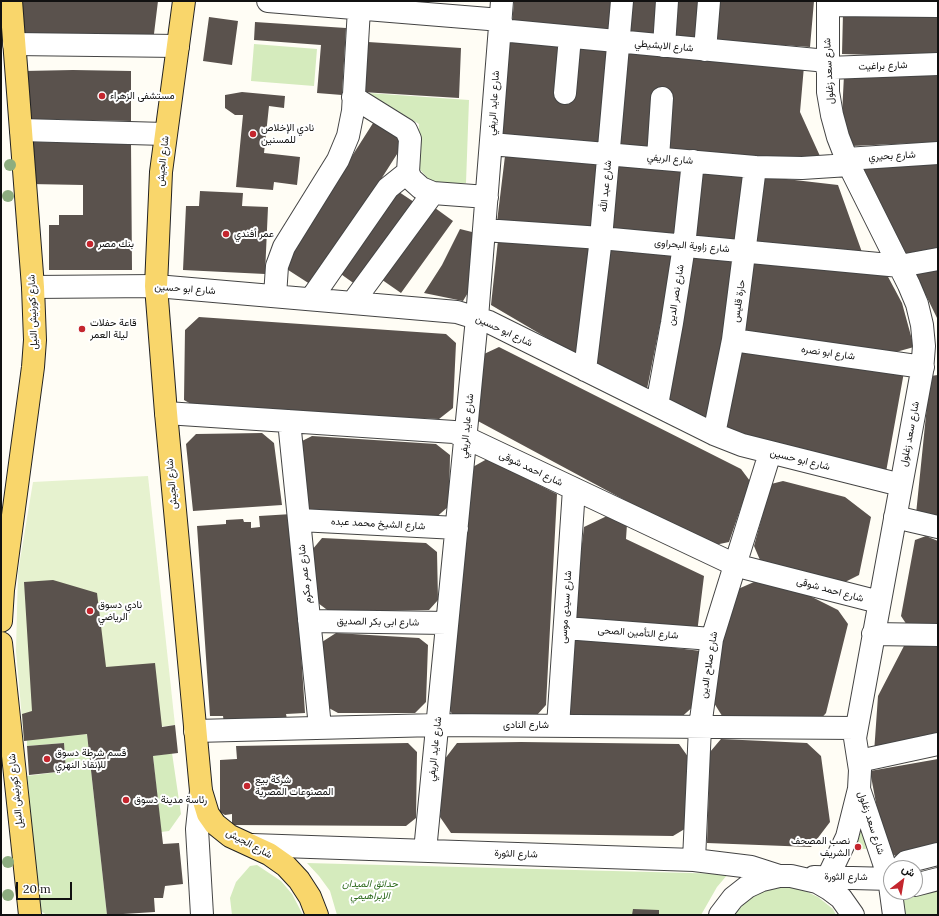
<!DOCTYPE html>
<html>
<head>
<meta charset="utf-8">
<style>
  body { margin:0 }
  #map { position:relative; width:939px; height:916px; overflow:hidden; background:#fffdf5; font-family:Lora,Vazirmatn,serif }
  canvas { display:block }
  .frame { position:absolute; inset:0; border:2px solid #111; pointer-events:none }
  .north { position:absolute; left:883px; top:860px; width:40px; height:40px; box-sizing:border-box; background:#fff; border:1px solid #a0a0a0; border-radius:50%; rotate:31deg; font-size:11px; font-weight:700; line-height:16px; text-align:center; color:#111 }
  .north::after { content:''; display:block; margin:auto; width:14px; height:18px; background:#c4262e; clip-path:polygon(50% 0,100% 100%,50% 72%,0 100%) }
  .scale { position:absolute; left:16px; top:882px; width:56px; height:18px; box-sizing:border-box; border:2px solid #111; border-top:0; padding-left:5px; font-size:12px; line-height:14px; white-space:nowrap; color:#111; -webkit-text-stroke:3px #fff; paint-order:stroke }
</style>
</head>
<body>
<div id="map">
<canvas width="939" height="916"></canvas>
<div class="frame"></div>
<div class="north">ش</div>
<div class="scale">20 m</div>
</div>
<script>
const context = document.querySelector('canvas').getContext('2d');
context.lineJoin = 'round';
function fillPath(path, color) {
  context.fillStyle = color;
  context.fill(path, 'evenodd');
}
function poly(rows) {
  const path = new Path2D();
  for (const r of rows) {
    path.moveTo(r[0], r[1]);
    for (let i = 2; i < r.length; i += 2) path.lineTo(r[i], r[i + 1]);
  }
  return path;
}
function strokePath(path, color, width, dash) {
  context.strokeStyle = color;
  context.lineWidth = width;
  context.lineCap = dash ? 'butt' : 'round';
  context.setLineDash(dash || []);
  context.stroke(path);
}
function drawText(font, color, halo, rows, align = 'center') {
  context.font = font + ' Lora,Vazirmatn,serif';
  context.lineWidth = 4;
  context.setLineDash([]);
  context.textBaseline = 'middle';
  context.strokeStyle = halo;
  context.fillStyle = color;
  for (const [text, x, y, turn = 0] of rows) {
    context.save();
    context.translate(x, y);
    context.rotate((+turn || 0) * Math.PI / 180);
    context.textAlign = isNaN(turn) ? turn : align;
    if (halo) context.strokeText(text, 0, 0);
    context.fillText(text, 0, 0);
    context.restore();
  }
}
const green = poly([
  [254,44,317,49,314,86,251,81],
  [368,93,469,100,466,183,433,184,415,164,419,124],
  [87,734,107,915,47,915,39,910,27,776,66,771,64,743,27,746,27,740],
  [172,753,181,814,169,831,161,832,153,756],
  [860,802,866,849,850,848],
  [307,863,728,874,717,887,701,915,337,915,330,891,319,876],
  [257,865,281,881,292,894,303,915,232,915,230,898,236,882,250,866],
  [938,875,938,915,904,915,899,892,915,892],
  [783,887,801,889,818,897,833,909,836,915,734,915,748,899,764,891]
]);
const pitch = poly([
  [148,476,175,725,24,741,16,651,18,572,33,482]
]);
const building = poly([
  [22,1,158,1,153,42,24,39],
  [514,1,614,1,611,34,512,24],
  [627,1,656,1,653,38,623,35],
  [671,1,704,1,702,39,668,37],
  [712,1,814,1,810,47,710,40],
  [843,13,938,15,938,57,842,54],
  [209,17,238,21,232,65,203,61],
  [255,22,346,28,342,95,317,93,321,45,254,40],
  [509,37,609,46,601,147,501,138],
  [368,42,461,48,459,98,362,92,364,62,367,61],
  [623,48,804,66,800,112,824,165,614,145],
  [73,70,131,71,131,121,25,119,24,71],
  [938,74,938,142,852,146,842,115,844,75],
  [242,92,285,96,284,108,269,106,264,153,300,157,297,185,274,182,273,190,236,187,243,115,235,115,225,108,225,95],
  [375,120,399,135,399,151,313,286,282,266],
  [31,142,131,143,132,270,49,270,49,225,59,225,59,215,83,215,83,185,30,184],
  [505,156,597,160,591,230,497,222],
  [938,156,938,250,906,256,860,162],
  [614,161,683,169,675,242,605,233],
  [697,172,745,177,737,247,689,241],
  [760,176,838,185,863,255,753,243],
  [396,190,417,204,359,287,338,272],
  [200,191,243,193,242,206,268,207,265,274,183,270,186,206,199,206],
  [431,205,453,221,401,293,378,277],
  [460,229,476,233,469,291,463,301,424,293,442,265],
  [498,240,590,247,576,355,491,305],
  [606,246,674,254,646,394,592,365],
  [691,256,734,261,711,420,663,397],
  [749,261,886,273,902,303,914,347,885,355,736,331],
  [938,268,938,320,914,271],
  [199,317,446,334,456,343,453,408,439,419,200,409,184,400,185,330],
  [499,347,741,469,750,481,729,542,710,546,476,420,484,354],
  [739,348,904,372,886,472,762,444,725,429],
  [938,375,938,520,916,514,930,376],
  [262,433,274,443,282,505,193,511,186,444,196,434],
  [312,436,436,444,450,455,449,506,433,520,317,514,305,506,300,442],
  [487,459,557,494,546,705,537,715,453,715,447,707,471,468],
  [783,481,845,497,871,517,859,575,841,584,760,560,754,546,771,484],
  [292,514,305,713,286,714,287,719,224,723,223,716,210,716,197,526,226,524,226,520,243,519,244,522,251,522,251,528,260,527,259,516],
  [609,515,627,524,626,539,704,576,697,633,573,617,584,527],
  [926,536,938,541,938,626,907,625,901,616,915,540],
  [322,538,426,543,437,552,438,600,429,610,330,612,318,603,312,550],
  [53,580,97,593,106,667,155,663,162,727,175,725,178,753,153,756,163,844,179,843,183,884,165,886,163,898,154,898,155,912,107,915,87,734,24,741,22,714,32,711,24,582],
  [754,582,808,595,838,610,848,624,826,713,819,721,724,719,714,703,714,672,738,589],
  [336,633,419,638,428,645,426,702,415,713,338,713,327,707,322,642],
  [566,635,701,651,696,704,677,721,577,719,564,711],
  [905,644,938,647,938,740,874,753,878,696],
  [721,739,807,743,821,756,830,822,811,847,707,843,710,752],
  [521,742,679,744,691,761,688,827,673,836,451,833,440,817,444,760,457,743],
  [64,743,66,771,29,775,27,746],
  [408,743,417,752,416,818,406,826,232,825,232,814,225,815,220,812,220,760,237,759,236,746],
  [938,759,938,846,900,858,885,851,870,771],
  [633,909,659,910,659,915,632,915]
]);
const minor = poly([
  [268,1,501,20],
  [828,1,828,92,832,115,838,137,849,165,909,285,917,304,922,325,924,346,922,371,855,738,860,770,859,789,889,878,894,915],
  [828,5,938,6],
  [500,30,827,61],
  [14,44,178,46],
  [664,46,667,1],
  [705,50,709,1],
  [827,68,938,64],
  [565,93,570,37],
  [353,97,406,130,410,139,408,172,411,179,421,188,433,193,487,197],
  [21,130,165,134],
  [491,144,755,167,802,168,849,165],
  [658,158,662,98],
  [846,159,938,153],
  [484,230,601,238,900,266,938,259],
  [33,287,156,286,457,312,489,322,714,434,742,445,901,485],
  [275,296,277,266,284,247,338,160,348,136,353,111,359,9],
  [311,299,388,188,408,172],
  [353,302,433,193],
  [733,340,923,367],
  [585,370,601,238,622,1],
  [657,405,672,323,684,246,693,161],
  [166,413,454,432,727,561,746,568,879,602],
  [289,421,320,727],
  [714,434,733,340,755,167],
  [895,517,938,527],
  [299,520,457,528],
  [309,621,447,623],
  [565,628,712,639],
  [873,634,938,635],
  [558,726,574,489],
  [195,731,437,725,856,728],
  [859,761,938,744],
  [201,791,197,829,202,915],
  [252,845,694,860,751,867,779,876],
  [425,851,477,318,502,1],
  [694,860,700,727,712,639,770,453],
  [900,868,906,862,938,854],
  [814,877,891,879],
  [828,877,847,837,859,789],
  [915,885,938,879],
  [720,915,733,898,747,887,762,880,779,876,791,876,817,882,829,889,841,898,853,915]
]);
const major = poly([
  [184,1,161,172,156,286,166,413,201,791,208,814,215,824,230,836,269,854,286,866,299,880,310,897,317,915],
  [1,621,3,590,33,367,35,340,33,287,11,1],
  [1,643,30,915]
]);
const trees = [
  [10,165],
  [8,196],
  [8,862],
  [8,895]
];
const markers = [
  [102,96,4,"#c4262e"],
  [253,134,4,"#c4262e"],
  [226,234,4,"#c4262e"],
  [90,244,4,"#c4262e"],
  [82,329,4,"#c4262e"],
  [90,611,4,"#c4262e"],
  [47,759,4,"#c4262e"],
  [247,786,4,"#c4262e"],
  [126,800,4,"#c4262e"],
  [858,847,4,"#c4262e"]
];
const streetNames = [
  ["شارع الابشيطي",664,46,5],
  ["شارع براغيت",883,66,-2],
  ["شارع سعد زغلول",829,71,-93],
  ["شارع عايد الريفي",494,103,-86],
  ["شارع بحيري",892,156,-3],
  ["شارع الريفي",670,159,5],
  ["شارع الجيش",163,161,-84],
  ["شارع عبد الله",606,186,-85],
  ["شارع زاوية البحراوى",692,246,5],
  ["شارع ابو حسين",185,289,4],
  ["شارع نصر الدين",676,295,-81],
  ["حارة قليس",739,301,-82],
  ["شارع كورنيش النيل",33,312,-92],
  ["شارع ابو حسين",504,331,25],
  ["شارع ابو نصره",828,353,8],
  ["شارع عايد الريفي",467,426,-84],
  ["شارع سعد زغلول",910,434,-79],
  ["شارع ابو حسين",800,460,14],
  ["شارع احمد شوقى",531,469,25],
  ["شارع الجيش",172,484,-95],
  ["شارع الشيخ محمد عبده",378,524,3],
  ["شارع عمر مكرم",305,574,-96],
  ["شارع احمد شوقى",830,590,15],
  ["شارع سيدى موسى",566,607,-86],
  ["شارع ابى بكر الصديق",378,622,1],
  ["شارع التأمين الصحى",638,633,4],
  ["شارع صلاح الدين",709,665,-81],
  ["شارع النادى",526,725],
  ["شارع عايد الريفي",435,749,-84],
  ["شارع كورنيش النيل",16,791,-96],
  ["شارع سعد زغلول",871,823,72],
  ["شارع الجيش",249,844,28],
  ["شارع الثورة",516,854,2],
  ["شارع الثورة",846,877,1]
];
const poiNames = [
  ["مستشفى الزهراء",110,96],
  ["نادي الإخلاص",261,128],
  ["للمسنين",261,140],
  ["عمر أفندي",234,234],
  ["بنك مصر",98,244],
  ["قاعة حفلات",90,323],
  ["ليلة العمر",90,335],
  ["نادي دسوق",98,605],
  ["الرياضي",98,617],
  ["قسم شرطة دسوق",55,753],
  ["للإنقاذ النهري",55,765],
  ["شركة بيع",255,780],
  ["المصنوعات المصرية",255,792],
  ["رئاسة مدينة دسوق",134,800],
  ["نصب المصحف",850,841,"right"],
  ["الشريف",850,853,"right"]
];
const parkNames = [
  ["حدائق الميدان",370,884],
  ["الإبراهيمي",370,896]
];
fillPath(green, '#d5ebbd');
fillPath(pitch, '#e6f2cf');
fillPath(building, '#5a524d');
strokePath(minor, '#444', 24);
strokePath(major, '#222', 24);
strokePath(minor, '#fff', 22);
strokePath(major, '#f9d66b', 22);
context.fillStyle = '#8dad7f';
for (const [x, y] of trees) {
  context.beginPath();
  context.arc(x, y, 6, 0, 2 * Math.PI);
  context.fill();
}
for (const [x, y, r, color] of markers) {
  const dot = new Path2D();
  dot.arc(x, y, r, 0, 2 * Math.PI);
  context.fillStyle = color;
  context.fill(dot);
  strokePath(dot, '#fff', 1.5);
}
drawText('10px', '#111', '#fff', streetNames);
drawText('10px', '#111', '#fff', poiNames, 'left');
drawText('italic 10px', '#2f6b1f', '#fff', parkNames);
</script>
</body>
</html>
